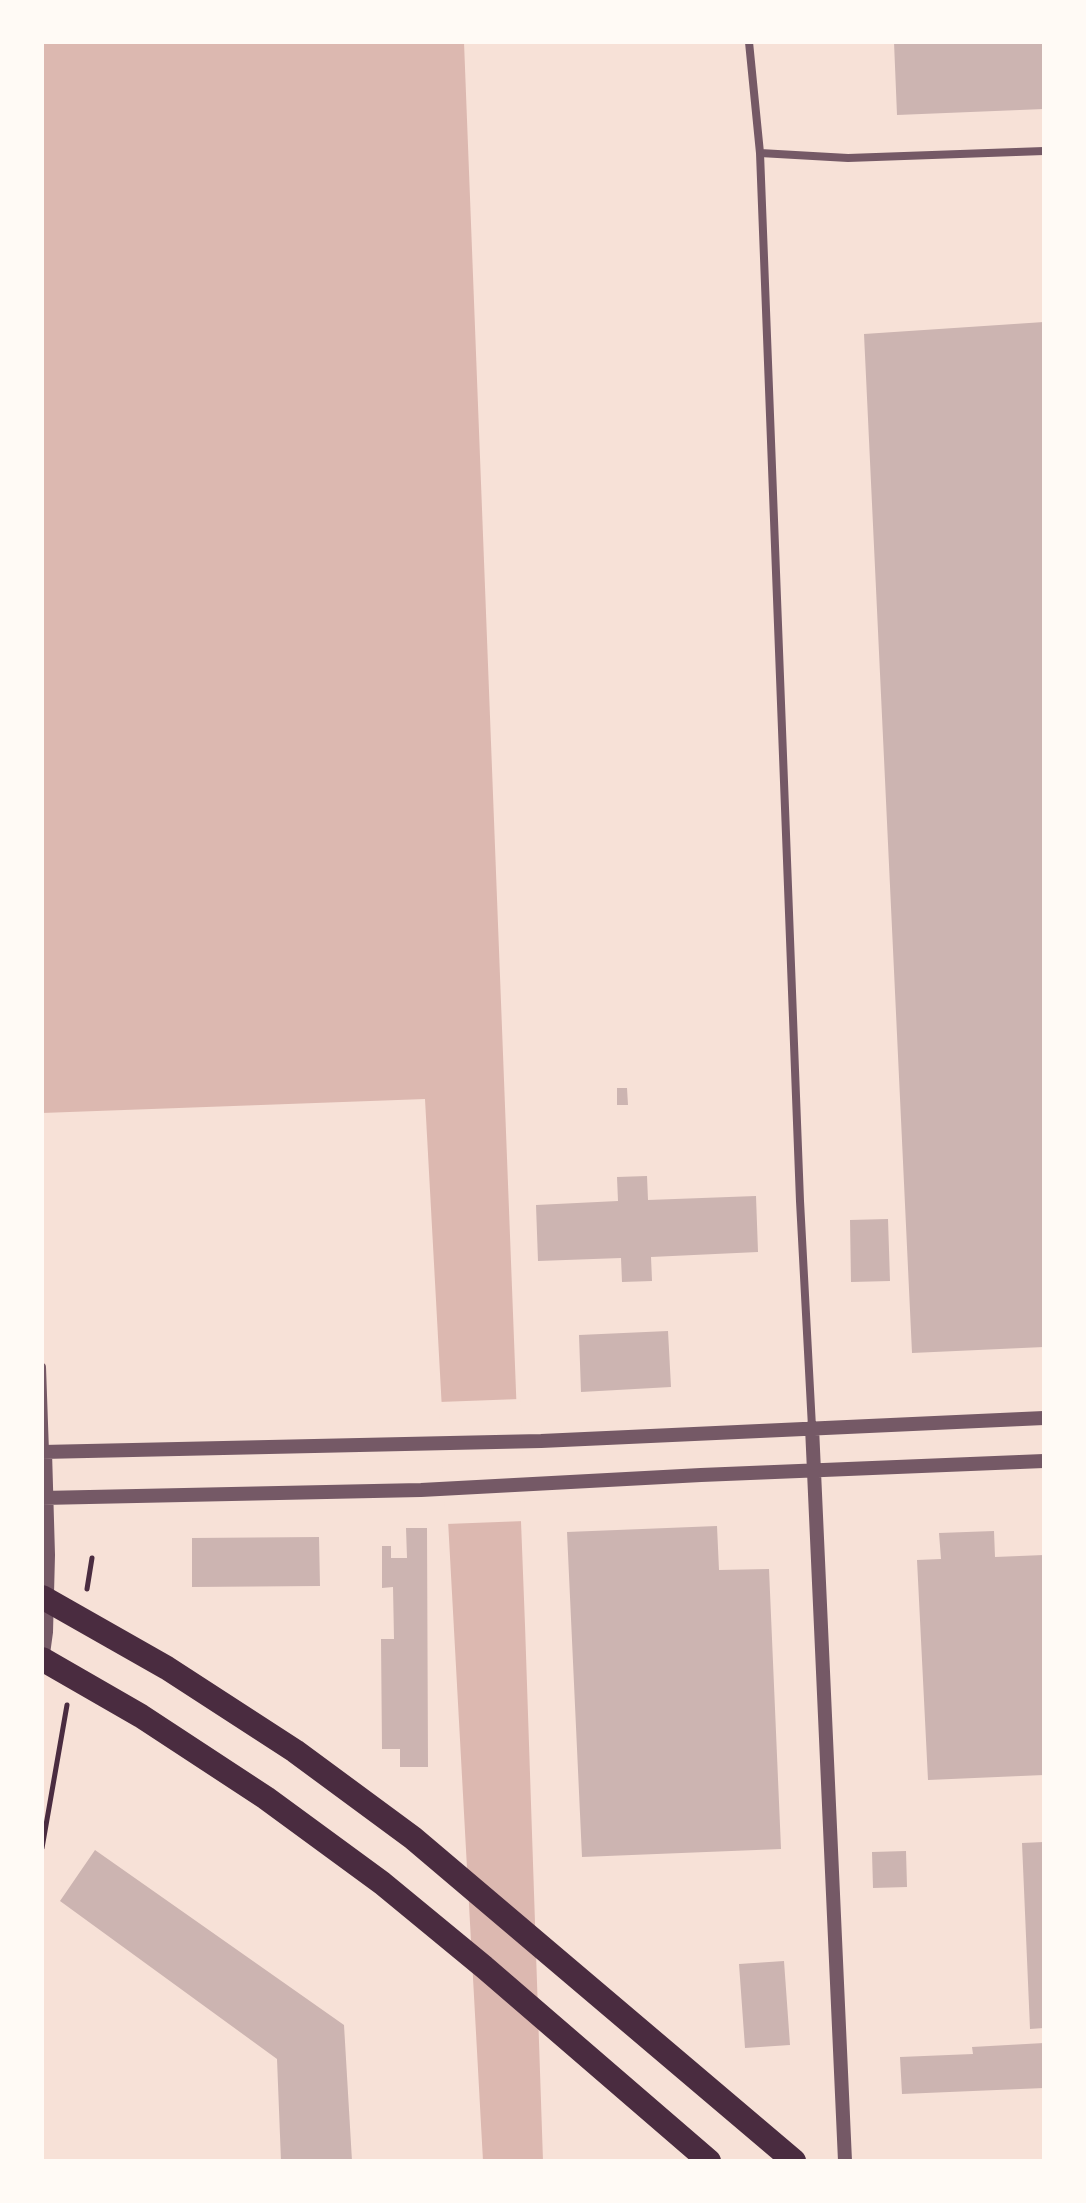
<!DOCTYPE html>
<html>
<head>
<meta charset="utf-8">
<style>
  body { margin:0 }
  #map { position:relative; width:1086px; height:2203px; overflow:hidden; background:#f7e1d7; font-family:Poppins,sans-serif }
  canvas { display:block }
  .frame { position:absolute; inset:0; border:44px solid #fffaf5; pointer-events:none }
</style>
</head>
<body>
<div id="map">
<canvas width="1086" height="2203"></canvas>
<div class="frame"></div>
</div>
<script>
const context = document.querySelector('canvas').getContext('2d');
context.lineJoin = 'round';
function fillPath(path, color) {
  context.fillStyle = color;
  context.fill(path, 'evenodd');
}
function poly(rows) {
  const path = new Path2D();
  for (const r of rows) {
    path.moveTo(r[0], r[1]);
    for (let i = 2; i < r.length; i += 2) path.lineTo(r[i], r[i + 1]);
  }
  return path;
}
function strokePath(path, color, width, dash) {
  context.strokeStyle = color;
  context.lineWidth = width;
  context.lineCap = dash ? 'butt' : 'round';
  context.setLineDash(dash || []);
  context.stroke(path);
}
const water = poly([
  [42,42,464,42,525,1625,543,2161,483,2161,425,1099,42,1113]
]);
const pier = poly([
  [520,1399,525,1521,446,1524,439,1402]
]);
const building = poly([
  [894,42,1044,42,1044,109,897,115],
  [1044,322,1044,1347,912,1353,864,334],
  [617,1088,627,1088,628,1105,617,1105],
  [647,1176,648,1200,756,1196,758,1252,651,1257,652,1281,622,1282,621,1258,538,1261,536,1205,618,1201,617,1177],
  [888,1219,890,1281,851,1282,850,1220],
  [668,1331,671,1387,581,1392,579,1335],
  [717,1526,719,1570,769,1569,781,1849,582,1857,567,1532],
  [406,1528,427,1528,428,1767,400,1767,400,1749,382,1749,381,1639,394,1639,393,1587,382,1588,382,1546,391,1546,391,1558,407,1558],
  [994,1531,995,1557,1044,1555,1044,1775,928,1780,917,1560,941,1559,939,1533],
  [319,1537,320,1586,192,1587,192,1538],
  [1044,1842,1044,2028,1030,2029,1022,1843],
  [95,1850,344,2025,352,2161,281,2161,277,2059,60,1901],
  [906,1851,907,1887,873,1888,872,1852],
  [784,1961,790,2045,745,2048,739,1964],
  [1044,2043,1044,2088,902,2094,900,2057,973,2054,972,2047]
]);
const path = poly([
  [87,1589,92,1558],
  [42,1848,67,1705]
]);
const minor = poly([
  [749,42,760,153,800,1201,812,1427],
  [760,153,848,158,1044,151],
  [42,1367,45,1452]
]);
const tertiary = poly([
  [812,1427,845,2161],
  [42,1452,541,1441,1044,1418],
  [42,1498,421,1490,701,1475,1044,1461],
  [42,1661,46,1632,48,1555,45,1452]
]);
const motorway = poly([
  [42,1597,167,1668,295,1751,413,1838,794,2161],
  [42,1659,141,1716,266,1798,382,1883,484,1967,709,2161]
]);
fillPath(water, '#dcb8b0');
fillPath(pier, '#f7e1d7');
fillPath(building, '#ccb4b1');
strokePath(path, '#4a2c40', 5);
strokePath(minor, '#755966', 8);
strokePath(tertiary, '#755966', 14);
strokePath(motorway, '#4a2c40', 24);
</script>
</body>
</html>
